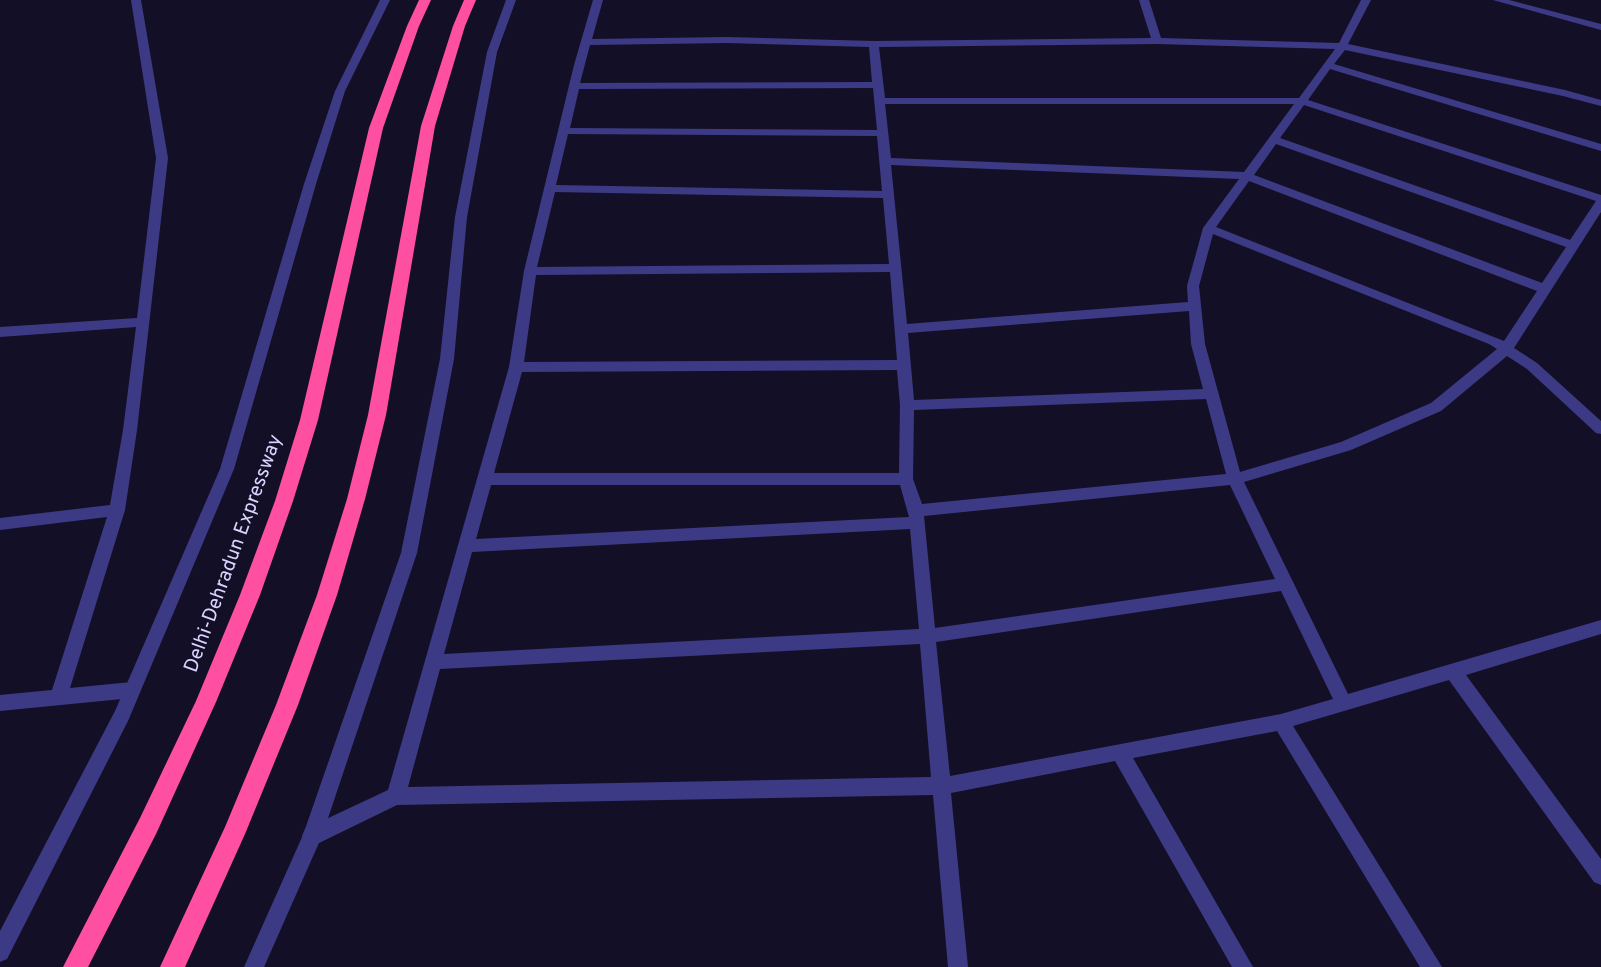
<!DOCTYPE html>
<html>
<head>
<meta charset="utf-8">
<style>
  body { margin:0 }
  canvas { display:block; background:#130f26 }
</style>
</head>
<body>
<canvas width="1601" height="967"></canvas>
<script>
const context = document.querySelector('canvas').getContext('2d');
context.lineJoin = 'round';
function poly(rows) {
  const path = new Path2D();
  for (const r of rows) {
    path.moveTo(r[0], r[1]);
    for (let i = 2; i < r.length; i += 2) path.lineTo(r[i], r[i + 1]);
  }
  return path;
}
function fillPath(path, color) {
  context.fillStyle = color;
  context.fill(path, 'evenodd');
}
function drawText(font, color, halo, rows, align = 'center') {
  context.font = font + ' Overpass,sans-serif';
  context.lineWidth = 5;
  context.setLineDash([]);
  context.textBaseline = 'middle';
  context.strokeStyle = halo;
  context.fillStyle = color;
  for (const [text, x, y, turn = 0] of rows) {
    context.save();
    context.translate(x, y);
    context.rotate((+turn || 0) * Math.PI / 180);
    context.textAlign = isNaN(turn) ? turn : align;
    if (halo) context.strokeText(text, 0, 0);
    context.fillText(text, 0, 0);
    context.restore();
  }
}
const minor = poly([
  [131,0,141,0,168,158,137,430,125,510,70,688,132,682,138,685,141,690,138,695,132,698,0,711,0,695,52,690,107,517,0,530,0,518,110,505,123,430,136,327,0,337,0,327,137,318,156,158,131,0],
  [593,0,603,0,592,39,727,37,874,41,1151,38,1139,0,1149,0,1161,38,1339,43,1361,0,1371,0,1348,44,1565,90,1601,100,1601,106,1563,96,1345,50,1334,64,1601,144,1601,151,1330,69,1308,100,1601,195,1601,212,1514,348,1537,363,1601,421,1601,434,1596,433,1527,369,1507,356,1441,411,1351,450,1244,482,1348,694,1601,620,1601,634,1466,675,1601,859,1601,885,1594,882,1449,680,1293,726,1442,967,1420,967,1277,731,1133,758,1253,967,1232,967,1115,761,951,793,968,967,948,967,933,795,397,805,319,843,312,845,305,843,302,836,305,829,388,790,509,367,524,271,574,65,593,0],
  [727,43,869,47,872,82,580,83,590,45,727,43],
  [1157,44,1335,49,1299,98,885,98,879,47,1157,44],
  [873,88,877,130,570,128,579,89,873,88],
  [885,104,1294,104,1244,172,891,158,885,104],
  [1304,105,1596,201,1570,240,1280,138,1304,105],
  [568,134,877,136,882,191,556,185,568,134],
  [1276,144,1566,247,1542,283,1254,175,1276,144],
  [891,165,1239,179,1203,228,1187,286,1188,302,907,324,891,165],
  [1249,181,1537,291,1504,341,1216,227,1249,181],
  [555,192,883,198,889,264,537,267,555,192],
  [1213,234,1489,344,1497,349,1431,403,1341,442,1240,472,1205,344,1199,286,1213,234],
  [890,272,897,360,524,362,536,275,890,272],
  [1189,311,1191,344,1203,389,914,400,908,333,1189,311],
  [897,370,900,405,899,473,494,473,522,372,897,370],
  [1206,399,1226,474,922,504,913,479,914,410,1206,399],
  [491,485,900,485,909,517,476,539,491,485],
  [1230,485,1275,579,935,628,924,516,1230,485],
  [910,529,919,629,444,654,472,552,910,529],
  [1281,591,1333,699,1281,714,950,776,936,642,1281,591],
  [920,644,931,777,408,787,440,669,920,644],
  [1493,0,1509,0,1601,24,1601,30,1493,0]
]);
const tertiary = poly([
  [380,0,390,0,345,91,316,184,234,469,128,721,7,959,0,962,0,931,115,711,220,469,304,184,335,91,380,0],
  [506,0,516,0,497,52,467,217,454,359,417,553,322,836,264,967,244,967,303,835,401,553,440,359,455,217,487,52,506,0]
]);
const motorway = poly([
  [419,0,431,0,419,26,383,128,318,420,293,501,260,595,216,702,156,834,88,967,63,967,140,818,196,701,240,595,275,501,300,420,369,128,407,26,419,0],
  [464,0,476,0,465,26,435,126,386,415,365,499,337,595,298,705,245,834,185,967,160,967,225,827,276,705,317,595,347,499,368,415,421,126,453,26,464,0]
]);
const streetNames = [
  ["Delhi-Dehradun Expressway",235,554,-70]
];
fillPath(minor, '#3d3a85');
fillPath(tertiary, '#3d3a85');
fillPath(motorway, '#ff4fa3');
drawText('20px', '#d9d4ff', '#130f26', streetNames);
</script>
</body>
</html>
